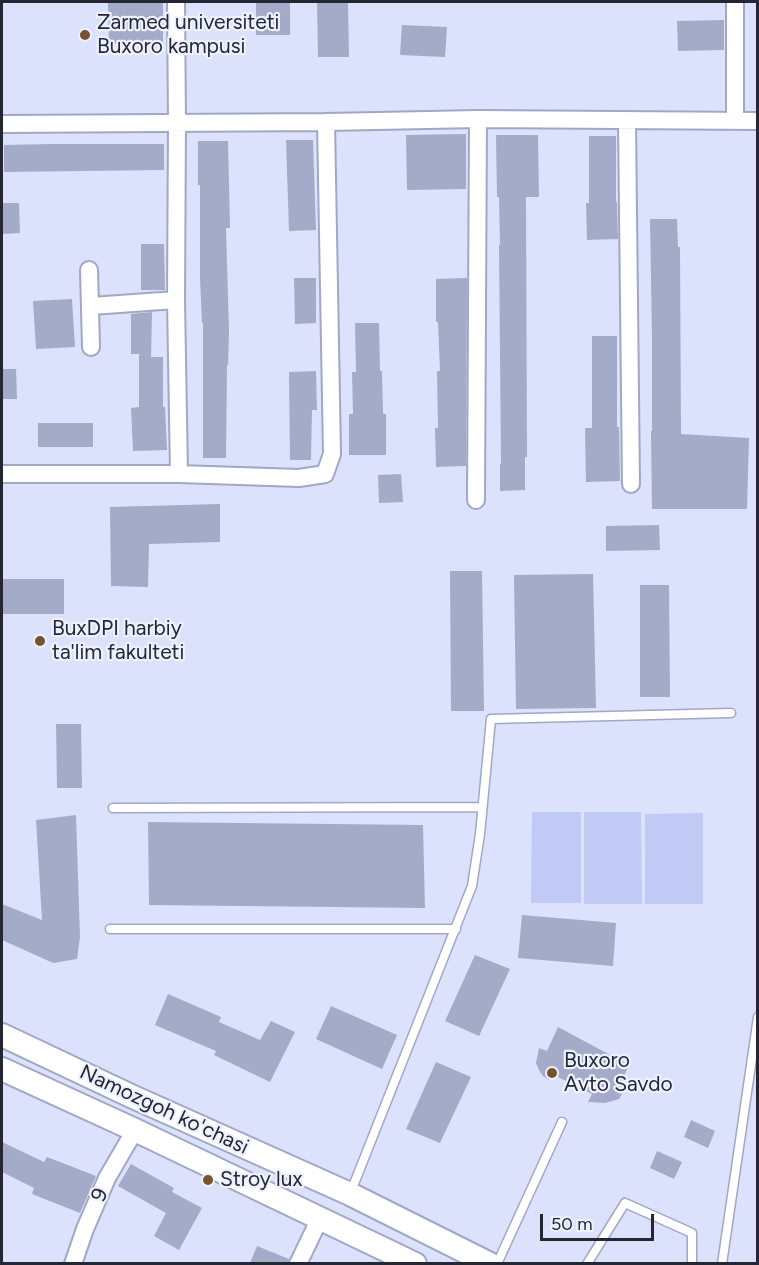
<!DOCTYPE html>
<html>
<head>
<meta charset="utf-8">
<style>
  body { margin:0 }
  #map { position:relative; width:759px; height:1265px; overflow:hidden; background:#dce2fc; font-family:Figtree,sans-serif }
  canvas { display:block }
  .frame { position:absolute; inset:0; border:3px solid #242733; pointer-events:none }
  .scale { position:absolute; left:540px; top:1214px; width:114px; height:27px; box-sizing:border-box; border:3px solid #242733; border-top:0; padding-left:8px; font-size:18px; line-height:21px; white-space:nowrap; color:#242733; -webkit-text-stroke:4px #edf0fd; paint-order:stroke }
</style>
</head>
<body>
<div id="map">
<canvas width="759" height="1265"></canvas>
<div class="frame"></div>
<div class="scale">50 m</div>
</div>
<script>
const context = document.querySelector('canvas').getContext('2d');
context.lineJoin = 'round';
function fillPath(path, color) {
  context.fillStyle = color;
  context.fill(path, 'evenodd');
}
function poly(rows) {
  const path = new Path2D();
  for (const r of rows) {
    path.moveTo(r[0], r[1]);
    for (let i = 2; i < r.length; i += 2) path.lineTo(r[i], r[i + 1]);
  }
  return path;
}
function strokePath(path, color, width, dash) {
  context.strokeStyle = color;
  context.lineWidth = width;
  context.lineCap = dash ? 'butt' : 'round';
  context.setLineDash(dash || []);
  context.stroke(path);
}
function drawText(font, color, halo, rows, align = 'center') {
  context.font = font + ' Figtree,sans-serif';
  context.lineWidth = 4.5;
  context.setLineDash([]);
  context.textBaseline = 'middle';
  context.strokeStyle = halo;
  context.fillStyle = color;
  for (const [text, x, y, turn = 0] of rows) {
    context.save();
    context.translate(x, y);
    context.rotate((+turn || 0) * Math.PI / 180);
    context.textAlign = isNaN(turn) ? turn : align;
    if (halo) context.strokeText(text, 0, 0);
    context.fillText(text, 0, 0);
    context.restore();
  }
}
const green = poly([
  [532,812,581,812,581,903,531,903],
  [584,812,641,812,642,904,584,904],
  [703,813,703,904,645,904,645,814]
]);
const building = poly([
  [108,2,163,2,163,44,109,44],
  [256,2,290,2,290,35,256,35],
  [317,2,348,2,349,57,318,57],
  [724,20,724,50,678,51,677,21],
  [402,25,447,27,445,57,400,55],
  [466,134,466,189,407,190,406,135],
  [496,135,538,135,539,197,526,197,527,457,525,457,525,490,500,491,500,464,501,464,499,245,500,245,499,197,497,197],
  [589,136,616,136,616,202,617,202,618,239,587,240,586,203,589,203],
  [286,140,313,140,316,230,289,231],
  [198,141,228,141,230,228,226,228,229,332,228,365,227,365,226,458,203,458,203,323,202,323,200,279,200,185,198,185],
  [51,144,164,144,164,170,4,172,4,145],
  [2,203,19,203,20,233,2,234],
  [650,219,677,219,678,247,680,247,681,434,749,438,747,509,652,509,651,431,652,431,652,338],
  [141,244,164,244,165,290,141,290],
  [294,278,316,278,316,323,295,324],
  [467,278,466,466,436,467,435,428,438,428,437,371,440,371,438,322,436,322,436,279],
  [72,299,75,347,36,349,33,301],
  [152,312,151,357,163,357,163,407,165,407,167,450,133,451,131,408,139,407,139,354,131,354,131,314],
  [355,323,379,323,380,371,382,371,383,414,386,414,386,455,349,455,349,414,353,414,352,372,356,372],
  [592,336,617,336,617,427,619,427,620,481,586,482,585,428,592,428],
  [2,369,16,369,17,399,2,399],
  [316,371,317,410,312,410,311,460,290,460,289,372],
  [38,423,93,423,93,447,38,447],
  [401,474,403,502,379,503,378,475],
  [220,504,220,542,149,544,148,587,111,586,110,507],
  [659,525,660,550,606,551,606,526],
  [450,571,482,571,484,711,451,711],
  [593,574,596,708,516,709,514,575],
  [2,579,64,579,64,614,2,614],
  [640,585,669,585,670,697,640,697],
  [56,724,81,724,82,788,57,788],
  [76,815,80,937,77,959,53,963,2,940,2,904,42,920,36,820],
  [148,822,423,825,425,908,149,905],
  [522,915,616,923,613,966,518,958],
  [475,955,510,969,479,1036,445,1021],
  [168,994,221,1017,219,1022,260,1040,271,1021,295,1032,270,1082,214,1055,216,1051,155,1025],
  [331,1006,397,1035,382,1069,316,1039],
  [558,1027,629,1065,624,1076,624,1090,619,1099,605,1103,588,1102,592,1094,552,1074,549,1080,543,1076,539,1070,536,1063,539,1048,547,1051],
  [436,1062,471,1077,440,1143,406,1129],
  [691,1120,715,1131,708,1148,684,1137],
  [2,1142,44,1162,47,1157,96,1176,80,1213,32,1194,34,1188,2,1172],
  [657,1151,682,1162,674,1179,650,1168],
  [131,1164,174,1188,172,1192,202,1208,179,1250,154,1236,166,1213,118,1186],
  [257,1246,289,1259,288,1263,250,1263]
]);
const lane = poly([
  [113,808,482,807],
  [110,929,456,929],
  [350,1194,472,886,480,834,491,719,731,713],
  [497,1264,562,1122],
  [587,1264,625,1203,692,1233,692,1264],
  [722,1264,758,1017]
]);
const street = poly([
  [735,2,735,120],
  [627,121,631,484],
  [2,124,326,122,478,119,758,121],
  [89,270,91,347],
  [91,306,176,300],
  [2,474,179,474,176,300,177,123,176,2],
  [179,474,299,478,325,474,332,454,326,122],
  [476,500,478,119],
  [73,1264,85,1229,107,1178,135,1130],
  [298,1264,320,1218]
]);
const secondary = poly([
  [2,1035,131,1096,350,1194,490,1264],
  [2,1069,135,1130,415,1264]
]);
const markers = [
  [85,35,6,"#77522d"],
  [40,641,6,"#77522d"],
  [552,1073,6,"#77522d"],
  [208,1180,6,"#77522d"]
];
const poiNames = [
  ["Zarmed universiteti",97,23],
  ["Buxoro kampusi",97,47],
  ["BuxDPI harbiy",52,629],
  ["ta'lim fakulteti",52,653],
  ["Buxoro",564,1061],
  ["Avto Savdo",564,1085],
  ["Stroy lux",220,1180]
];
const streetNames = [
  ["Namozgoh ko'chasi",164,1110,25],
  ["9",100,1195,-66]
];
fillPath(green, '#c0caf4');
fillPath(building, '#a3abc9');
strokePath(lane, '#a0a8c6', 11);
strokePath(street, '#a0a8c6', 20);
strokePath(secondary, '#a0a8c6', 26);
strokePath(lane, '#fff', 8);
strokePath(street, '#fff', 16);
strokePath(secondary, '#fff', 22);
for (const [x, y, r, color] of markers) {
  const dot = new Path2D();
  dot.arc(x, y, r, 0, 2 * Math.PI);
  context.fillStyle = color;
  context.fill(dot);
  strokePath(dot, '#edf0fd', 2);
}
drawText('21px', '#242733', '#edf0fd', poiNames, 'left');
drawText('21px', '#242733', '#edf0fd', streetNames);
</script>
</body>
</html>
